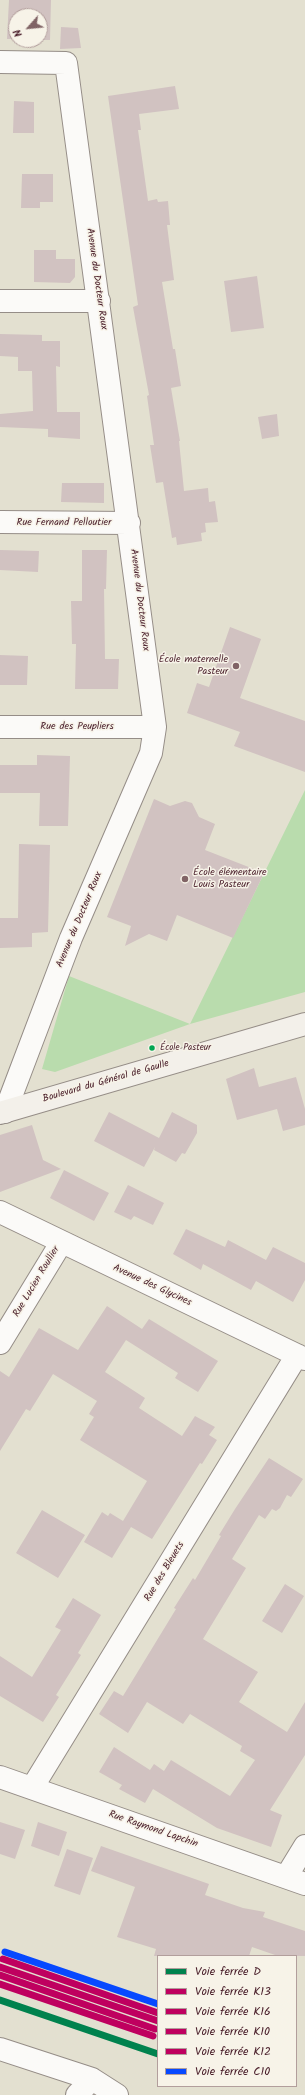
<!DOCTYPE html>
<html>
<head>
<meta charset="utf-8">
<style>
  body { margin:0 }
  #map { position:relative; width:305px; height:2095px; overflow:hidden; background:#e3e0d0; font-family:Kalam,sans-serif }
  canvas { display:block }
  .legend { position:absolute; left:157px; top:1955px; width:140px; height:132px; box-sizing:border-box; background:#f7f3e8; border:1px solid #b29e9c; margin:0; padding:5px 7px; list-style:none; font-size:12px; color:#4a1f2b }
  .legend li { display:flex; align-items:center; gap:8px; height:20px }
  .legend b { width:20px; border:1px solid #b29e9c }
  .north { position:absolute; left:8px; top:8px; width:40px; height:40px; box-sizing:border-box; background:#f7f3e8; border:1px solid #b29e9c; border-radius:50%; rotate:243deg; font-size:11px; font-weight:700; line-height:16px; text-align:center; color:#4a1f2b }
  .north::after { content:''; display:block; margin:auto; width:14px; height:18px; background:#806365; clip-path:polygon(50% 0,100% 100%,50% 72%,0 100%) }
</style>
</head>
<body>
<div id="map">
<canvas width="305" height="2095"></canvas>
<ul class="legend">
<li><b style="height:5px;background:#00824e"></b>Voie ferrée D</li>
<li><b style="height:5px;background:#bf005f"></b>Voie ferrée K13</li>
<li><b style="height:5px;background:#bf005f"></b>Voie ferrée K16</li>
<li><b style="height:5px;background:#bf005f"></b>Voie ferrée K10</li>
<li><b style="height:5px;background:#bf005f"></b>Voie ferrée K12</li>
<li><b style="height:5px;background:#0749ff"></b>Voie ferrée C10</li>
</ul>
<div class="north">N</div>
</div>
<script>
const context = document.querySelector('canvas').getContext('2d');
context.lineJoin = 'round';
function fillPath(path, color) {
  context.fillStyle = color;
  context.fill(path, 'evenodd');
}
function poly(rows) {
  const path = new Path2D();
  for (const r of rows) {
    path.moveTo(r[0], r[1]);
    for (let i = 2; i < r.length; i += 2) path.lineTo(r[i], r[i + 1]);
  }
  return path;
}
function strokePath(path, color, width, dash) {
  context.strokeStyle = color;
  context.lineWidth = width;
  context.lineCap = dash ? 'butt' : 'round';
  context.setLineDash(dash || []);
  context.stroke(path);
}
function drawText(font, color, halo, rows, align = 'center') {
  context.font = font + ' Kalam,sans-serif';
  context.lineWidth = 3;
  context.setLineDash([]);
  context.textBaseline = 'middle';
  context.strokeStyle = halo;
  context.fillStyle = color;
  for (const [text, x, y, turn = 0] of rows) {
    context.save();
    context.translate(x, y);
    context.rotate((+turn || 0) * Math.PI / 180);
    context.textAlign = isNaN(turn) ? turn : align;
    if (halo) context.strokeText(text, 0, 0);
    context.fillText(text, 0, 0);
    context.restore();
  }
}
const green = poly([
  [305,790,305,992,190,1024,55,1072,42,1069,69,976,190,1024]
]);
const building = poly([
  [9,0,51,0,50,40,40,40,40,16,16,16,16,39,7,39],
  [61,27,78,28,81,48,60,49],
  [175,86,179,109,139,114,141,130,138,130,148,201,157,199,158,202,168,201,170,225,167,225,174,280,162,282,173,349,175,349,181,386,171,388,180,441,179,441,184,491,208,488,209,502,215,501,218,522,205,523,206,532,201,533,202,541,177,545,176,537,172,538,163,482,156,483,150,445,154,445,147,396,149,395,133,307,138,305,108,96],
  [14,101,34,102,34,133,13,133],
  [22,174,53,174,53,202,40,202,40,208,21,208],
  [34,250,56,250,56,259,75,259,75,277,70,283,34,282],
  [257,276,264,328,231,332,224,281],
  [0,334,42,335,42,341,60,341,60,367,56,366,57,412,80,412,80,439,48,437,48,429,0,427,0,414,33,411,32,371,18,371,18,357,0,356],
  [277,414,279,436,262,439,258,417],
  [62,483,104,483,104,503,61,502],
  [0,550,39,551,38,572,0,570],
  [82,550,107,550,106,589,104,589,105,659,119,659,118,689,75,689,76,644,72,644,71,601,82,601],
  [230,627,261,639,240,698,305,721,305,772,234,746,240,732,187,713,197,683,209,687],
  [0,655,28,656,27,685,0,685],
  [37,755,70,756,68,826,39,826,40,793,0,793,0,765,37,765],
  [154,799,170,806,185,801,192,803,199,817,215,824,205,850,264,873,233,938,177,915,167,941,149,934,125,946,131,926,107,917],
  [19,844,50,845,48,932,32,933,32,947,0,948,0,918,18,918],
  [254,1068,259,1087,296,1077,305,1109,305,1125,283,1131,277,1109,237,1120,226,1079],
  [109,1112,159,1138,172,1112,197,1125,197,1133,185,1154,182,1153,176,1162,154,1150,155,1147,144,1167,94,1141],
  [32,1125,43,1160,61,1169,0,1192,0,1135],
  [64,1170,109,1193,94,1221,50,1198],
  [128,1185,164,1203,153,1225,134,1216,131,1220,114,1212],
  [186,1229,225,1247,228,1240,266,1260,273,1247,305,1263,305,1280,293,1302,256,1281,251,1290,203,1264,201,1270,173,1254],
  [107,1306,142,1329,149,1319,218,1361,198,1392,175,1378,178,1373,126,1340,105,1372,145,1398,139,1408,182,1436,195,1416,215,1427,209,1435,217,1440,202,1464,200,1463,152,1539,131,1527,112,1558,84,1542,102,1512,108,1516,110,1513,123,1521,147,1481,80,1440,94,1417,89,1414,97,1401,53,1374,30,1411,26,1409,0,1451,0,1371,9,1377,39,1328,78,1350],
  [269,1458,303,1479,291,1497,287,1495,280,1508,276,1511,272,1509,265,1519,259,1515,232,1559,246,1568,203,1639,258,1672,239,1702,287,1732,305,1702,305,1755,270,1810,282,1815,271,1847,217,1828,153,1789,145,1803,119,1789,122,1785,99,1772,114,1747,150,1770,154,1764,164,1771,171,1760,230,1796,255,1760,240,1751,242,1746,190,1714,183,1724,147,1702,128,1733,99,1714,114,1691,123,1696,176,1609,174,1608,193,1578,195,1580,221,1536,219,1535,235,1509],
  [42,1510,85,1535,58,1578,16,1553],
  [285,1584,304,1596,282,1633,262,1621],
  [73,1598,101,1615,78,1653,81,1655,56,1695,59,1697,43,1722,0,1696,0,1656,32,1677,61,1630,55,1627],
  [0,1822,25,1830,15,1859,0,1854],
  [38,1822,67,1832,59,1856,31,1846],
  [101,1846,209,1884,205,1895,243,1908,265,1912,263,1917,305,1931,305,1956,278,1956,252,1947,249,1956,154,1956,156,1949,117,1937,135,1887,91,1871],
  [67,1849,93,1858,80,1895,54,1886]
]);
const street = poly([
  [0,62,66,63,155,727,151,753,71,938,5,1112],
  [0,301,99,301],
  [0,522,129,523],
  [0,727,155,727],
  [0,1212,305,1359],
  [0,1343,61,1243],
  [0,1777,305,1884],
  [32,1788,297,1355],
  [286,1877,305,1846],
  [0,2049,92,2079,117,2095],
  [77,2095,92,2079]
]);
const secondary = poly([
  [0,1113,305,1024]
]);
const rail1 = poly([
  [0,2000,158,2054]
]);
const rail2 = poly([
  [0,1967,158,2021]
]);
const rail3 = poly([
  [0,1975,155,2029]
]);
const rail4 = poly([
  [3,1959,158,2013]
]);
const rail5 = poly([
  [0,1984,153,2036]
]);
const rail6 = poly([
  [5,1952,158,2004]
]);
const markers = [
  [236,666,4,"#806365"],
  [185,879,4,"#806365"],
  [152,1048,3.5,"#00a651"]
];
const busNames = [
  ["École Pasteur",160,1048]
];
const streetNames = [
  ["Avenue du Docteur Roux",96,279,82],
  ["Rue Fernand Pelloutier",64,523],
  ["Avenue du Docteur Roux",139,600,83],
  ["Rue des Peupliers",77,727],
  ["Avenue du Docteur Roux",80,920,-67],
  ["Boulevard du Général de Gaulle",106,1082,-16],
  ["Rue Lucien Roullier",37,1282,-59],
  ["Avenue des Glycines",152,1286,25],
  ["Rue des Bleuets",165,1572,-59],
  ["Rue Raymond Lapchin",153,1830,19]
];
const poiNames = [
  ["École maternelle",228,660],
  ["Pasteur",228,672],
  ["École élémentaire",193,873,"left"],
  ["Louis Pasteur",193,885,"left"]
];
fillPath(green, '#b9dcad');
fillPath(building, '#d1c2c1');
strokePath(street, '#958d87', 24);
strokePath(secondary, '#958d87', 24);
strokePath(street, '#fbfaf8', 22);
strokePath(secondary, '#f3f0ea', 22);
strokePath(rail1, '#00824e', 7);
strokePath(rail2, '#bf005f', 7);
strokePath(rail3, '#bf005f', 7);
strokePath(rail4, '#bf005f', 7);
strokePath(rail5, '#bf005f', 7);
strokePath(rail6, '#0749ff', 7);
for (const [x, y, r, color] of markers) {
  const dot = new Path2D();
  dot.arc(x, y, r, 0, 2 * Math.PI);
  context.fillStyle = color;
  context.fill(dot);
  strokePath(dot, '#f7f3e8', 1.5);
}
drawText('9px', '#4a1f2b', '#f7f3e8', busNames, 'left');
drawText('10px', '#4a1f2b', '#f7f3e8', streetNames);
drawText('10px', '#4a1f2b', '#f7f3e8', poiNames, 'right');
</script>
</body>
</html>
